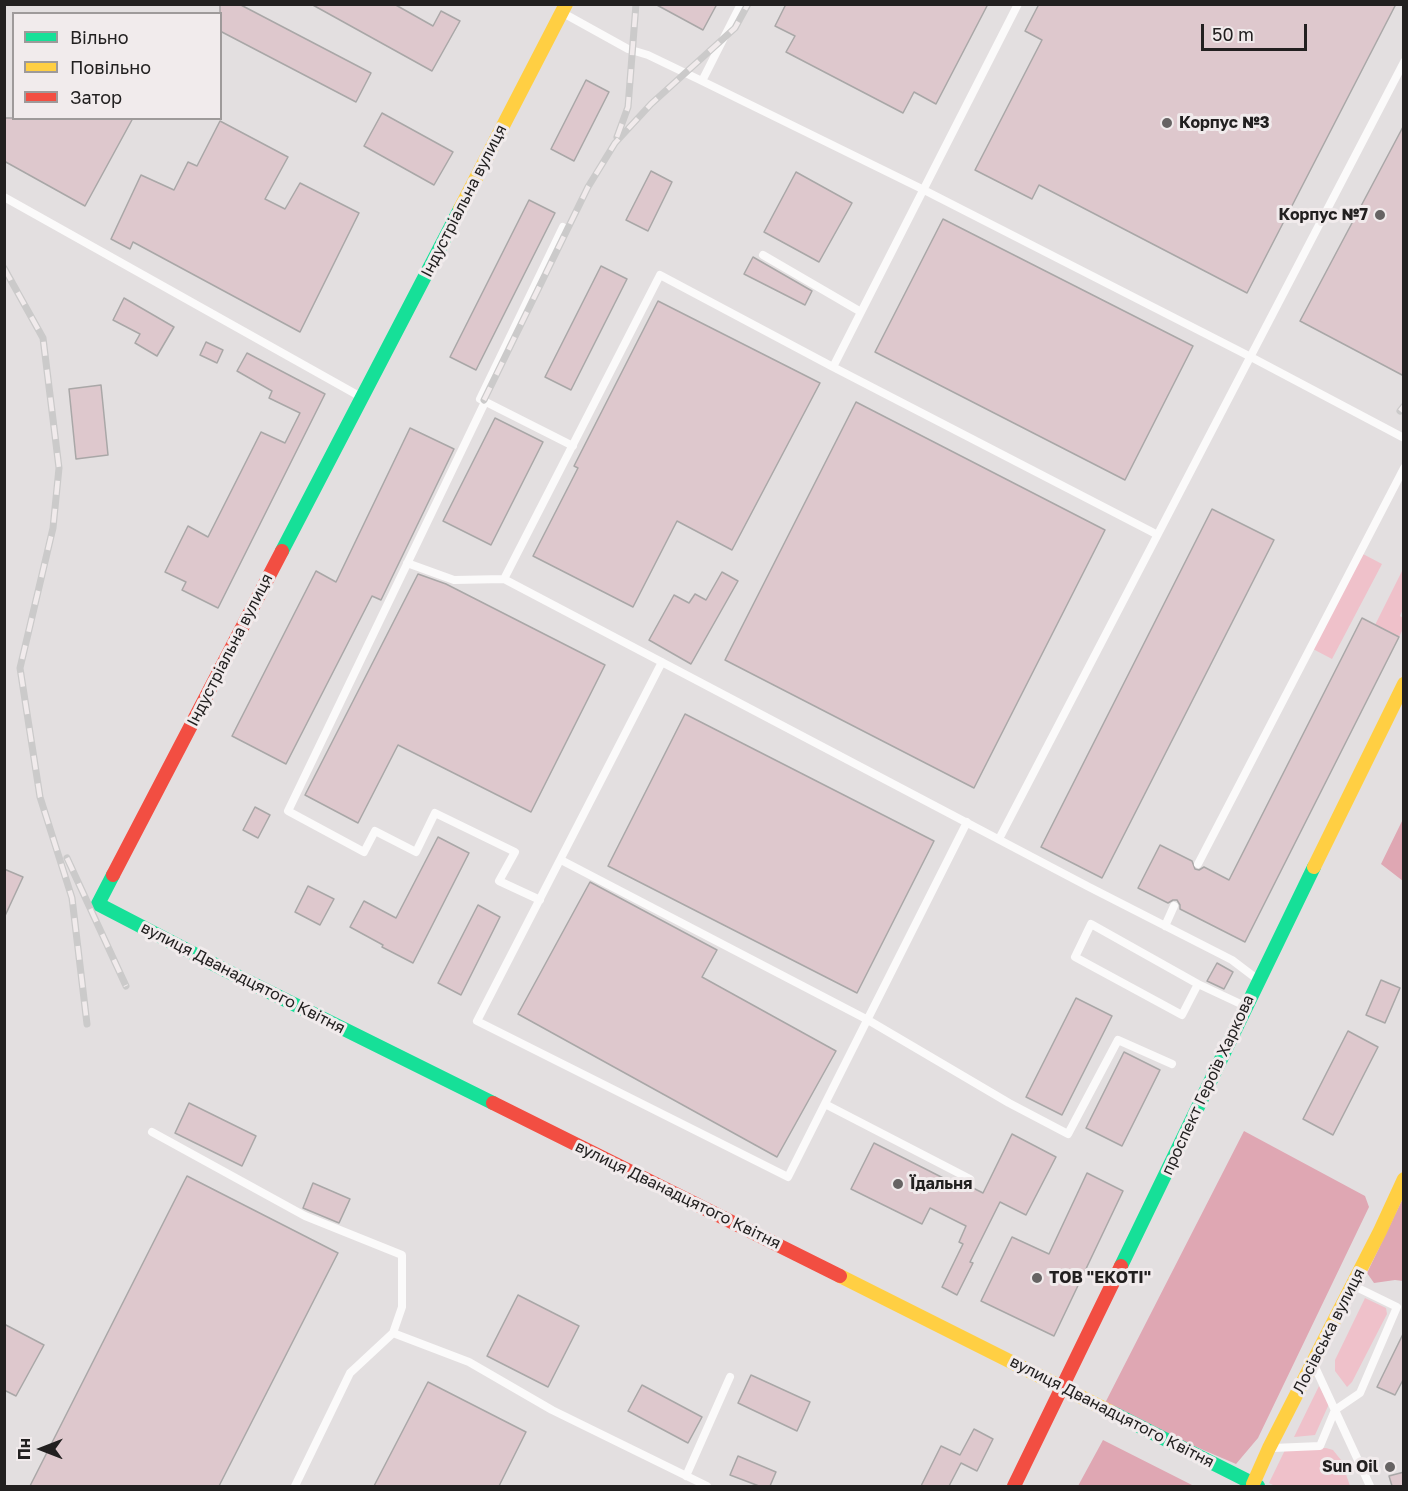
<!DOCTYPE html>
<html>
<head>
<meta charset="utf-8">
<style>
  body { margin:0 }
  #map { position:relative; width:1408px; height:1491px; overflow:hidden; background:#e3dfe0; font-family:"Golos Text",sans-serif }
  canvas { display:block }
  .frame { position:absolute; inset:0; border:6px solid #222020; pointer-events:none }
  .legend { position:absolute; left:12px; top:12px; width:210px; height:108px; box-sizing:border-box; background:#f1ebec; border:2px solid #9e9a9a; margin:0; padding:8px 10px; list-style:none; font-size:18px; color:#222020 }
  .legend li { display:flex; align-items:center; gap:12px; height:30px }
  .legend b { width:30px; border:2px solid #9e9a9a }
  .north { position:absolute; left:12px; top:1419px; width:60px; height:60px; -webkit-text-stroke:4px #f1ebec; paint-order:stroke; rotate:270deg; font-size:16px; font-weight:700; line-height:24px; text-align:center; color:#222020 }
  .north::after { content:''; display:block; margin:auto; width:21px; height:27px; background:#222020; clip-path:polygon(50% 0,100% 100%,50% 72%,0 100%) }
  .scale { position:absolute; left:1201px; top:24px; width:106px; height:27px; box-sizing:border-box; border:3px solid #222020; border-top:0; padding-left:8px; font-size:18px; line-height:21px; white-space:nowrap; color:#222020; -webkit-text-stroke:4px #f1ebec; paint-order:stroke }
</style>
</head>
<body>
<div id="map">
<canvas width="1408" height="1491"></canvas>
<div class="frame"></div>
<ul class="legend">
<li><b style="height:8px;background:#16e098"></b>Вільно</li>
<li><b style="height:8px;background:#ffcf43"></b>Повільно</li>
<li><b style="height:8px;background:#f24e42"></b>Затор</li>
</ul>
<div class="north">Пн</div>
<div class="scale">50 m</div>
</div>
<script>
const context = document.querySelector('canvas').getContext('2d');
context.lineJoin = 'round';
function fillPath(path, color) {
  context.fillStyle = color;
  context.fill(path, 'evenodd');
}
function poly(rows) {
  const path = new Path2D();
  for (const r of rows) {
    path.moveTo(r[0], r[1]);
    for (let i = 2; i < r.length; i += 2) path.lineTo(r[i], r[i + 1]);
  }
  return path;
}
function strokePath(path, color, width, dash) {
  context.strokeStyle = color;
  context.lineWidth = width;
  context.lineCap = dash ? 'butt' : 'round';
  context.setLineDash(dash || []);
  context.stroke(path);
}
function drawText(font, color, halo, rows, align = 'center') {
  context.font = font + ' "Golos Text",sans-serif';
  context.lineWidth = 6;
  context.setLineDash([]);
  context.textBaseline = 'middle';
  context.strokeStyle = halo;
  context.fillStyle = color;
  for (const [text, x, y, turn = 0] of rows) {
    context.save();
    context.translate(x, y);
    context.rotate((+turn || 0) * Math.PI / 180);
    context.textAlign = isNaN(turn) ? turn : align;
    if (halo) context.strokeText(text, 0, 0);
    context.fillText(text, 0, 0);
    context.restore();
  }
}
const green = poly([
  [1363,554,1382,564,1332,659,1313,649],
  [1403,569,1403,609,1400,616,1403,618,1403,629,1399,637,1375,625],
  [1365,1298,1386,1308,1387,1314,1352,1382,1347,1387,1335,1371,1335,1360],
  [1319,1386,1329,1404,1315,1435,1294,1437],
  [1326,1448,1333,1450,1341,1460,1350,1486,1275,1486,1269,1483,1285,1450]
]);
const forest = poly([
  [1403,819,1403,881,1381,864],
  [1244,1131,1365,1196,1369,1207,1258,1438,1236,1464,1103,1407],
  [1403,1198,1403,1281,1395,1280,1374,1283,1367,1273],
  [1103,1440,1194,1486,1078,1486]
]);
const building = poly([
  [220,4,239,4,371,73,356,102,220,31,220,4],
  [311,4,394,4,433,26,441,11,460,21,432,71,311,4],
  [655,4,717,4,703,30,655,4],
  [786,4,988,4,936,104,914,92,903,113,786,52,795,36,775,26,786,4],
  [1039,4,1396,4,1247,293,1039,185,1032,199,975,170,1042,40,1025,31,1039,4],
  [586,80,609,92,574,161,551,149,586,80],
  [382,113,453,152,434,185,364,146,382,113],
  [4,118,133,118,85,206,4,161,4,118],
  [220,121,288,157,265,199,285,209,300,183,359,213,300,332,133,242,130,249,111,239,141,175,174,190,188,162,197,166,220,121],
  [1404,125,1404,376,1300,321,1404,125],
  [651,171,672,182,648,231,626,220,651,171],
  [796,172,852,203,819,262,764,232,796,172],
  [529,200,555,213,476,370,450,357,529,200],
  [943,219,1193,346,1125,480,875,352,943,219],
  [753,257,812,291,805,305,744,274,753,257],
  [601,266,627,279,571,390,545,377,601,266],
  [124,298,174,327,157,356,135,343,140,334,113,320,124,298],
  [658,301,820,383,732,550,677,521,633,607,533,556,578,468,574,466,658,301],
  [206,342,223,350,217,363,200,355,206,342],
  [247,353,325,394,218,608,182,590,186,582,165,572,188,526,208,537,261,432,285,443,300,413,269,398,272,391,237,371,247,353],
  [101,385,108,455,76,459,69,389,101,385],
  [856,402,1105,530,974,788,725,660,856,402],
  [495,418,543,442,491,545,443,521,495,418],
  [410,428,454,449,381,600,372,596,286,764,232,736,316,571,336,582,410,428],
  [1212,509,1274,540,1102,878,1041,847,1212,509],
  [722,572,738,581,691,664,649,640,674,595,689,603,695,594,706,600,722,572],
  [418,574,446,584,605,665,531,812,398,745,358,823,305,795,418,574],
  [1362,618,1399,637,1245,942,1180,909,1180,905,1177,900,1173,900,1168,903,1138,888,1160,845,1192,861,1195,869,1199,870,1204,867,1229,880,1362,618],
  [685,714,934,841,857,993,608,866,685,714],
  [255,807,270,815,258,838,243,830,255,807],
  [438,837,469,853,413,963,382,947,383,945,350,927,364,901,396,918,438,837],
  [4,869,23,877,4,918,4,869],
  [590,882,717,950,702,977,836,1051,777,1157,518,1014,590,882],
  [308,886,334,899,320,925,295,912,308,886],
  [478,905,500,917,461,995,438,983,478,905],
  [1217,963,1233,972,1224,989,1207,981,1217,963],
  [1381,980,1400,988,1385,1023,1366,1015,1381,980],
  [1076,998,1112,1016,1062,1115,1026,1097,1076,998],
  [1348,1031,1378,1047,1333,1135,1303,1119,1348,1031],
  [1124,1052,1160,1070,1122,1146,1086,1128,1124,1052],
  [189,1103,256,1136,242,1166,175,1133,189,1103],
  [1012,1134,1056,1157,1026,1215,1000,1202,970,1262,973,1263,957,1295,942,1287,963,1244,959,1242,966,1226,930,1208,922,1224,851,1189,874,1143,961,1187,963,1183,983,1193,1012,1134],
  [1087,1173,1123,1191,1054,1336,981,1301,1012,1237,1049,1254,1087,1173],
  [187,1176,338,1253,219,1486,30,1486,187,1176],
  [313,1183,350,1199,339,1223,303,1208,313,1183],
  [518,1295,579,1326,548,1387,487,1356,518,1295],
  [4,1324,44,1345,16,1396,4,1390,4,1324],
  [1404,1332,1404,1378,1395,1395,1377,1387,1404,1332],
  [751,1375,810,1402,797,1431,738,1403,751,1375],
  [428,1382,526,1432,499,1486,374,1486,428,1382],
  [642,1385,702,1417,688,1443,628,1411,642,1385],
  [974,1429,993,1439,977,1471,961,1463,949,1486,921,1486,941,1446,960,1455,974,1429],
  [738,1456,776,1472,770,1486,759,1486,730,1475,738,1456],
  [1404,1472,1404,1486,1392,1486,1389,1476,1404,1472]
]);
const lane = poly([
  [741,4,702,81,922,189,1249,356,1404,438],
  [1018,4,833,367,660,275,504,579,1089,887,1232,960,1257,979],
  [563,13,628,49,648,55,702,81],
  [4,197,361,397],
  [563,227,480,399,573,446],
  [763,255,861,312],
  [833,367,1156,534],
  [485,402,288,811,364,852,375,831,416,852,435,813,515,852,499,881,540,900],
  [407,563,454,580,504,579],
  [662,662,477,1021,788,1177,967,822],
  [999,839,1404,62],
  [561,860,868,1020,1009,1103,1068,1134,1118,1040,1172,1064],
  [1198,864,1404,468],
  [1165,926,1174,906],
  [1198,984,1182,1015,1075,957,1091,924,1198,984,1245,1006],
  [825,1104,970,1179],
  [152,1132,305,1216,402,1255,402,1307,393,1333,350,1373,295,1486],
  [393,1333,469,1362,552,1410,707,1486],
  [1315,1367,1370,1486],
  [1273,1448,1320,1446,1335,1410,1360,1393,1397,1307,1354,1286],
  [686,1476,730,1377]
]);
const fast = poly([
  [282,551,460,209],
  [113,875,98,904,227,971,493,1103],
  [1121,1266,1314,867],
  [1111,1412,1258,1486]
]);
const slow = poly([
  [460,209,566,4],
  [1314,867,1404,684],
  [840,1276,1111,1412],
  [1253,1484,1269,1448,1380,1231,1404,1179]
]);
const jam = poly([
  [113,875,282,551],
  [493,1103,840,1276],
  [1014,1486,1121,1266]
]);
const rail = poly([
  [617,137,628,107,636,4],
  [4,268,43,338,59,468,53,528,20,668,40,797,72,898,87,1024],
  [484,400,588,187,615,143,651,104,735,28,748,4],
  [1400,411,1404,406],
  [67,858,126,986]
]);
const markers = [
  [1167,123,6,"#666363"],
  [1380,215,6,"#666363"],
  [898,1184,6,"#666363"],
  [1037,1278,6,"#666363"],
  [1390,1467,6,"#666363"]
];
const poiNames = [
  ["Корпус №3",1179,123],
  ["Корпус №7",1368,215,"right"],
  ["Їдальня",910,1184],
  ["ТОВ \"ЕКОТI\"",1049,1278],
  ["Sun Oil",1378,1467,"right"]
];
const streetNames = [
  ["Індустріальна вулиця",464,201,-63],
  ["Індустріальна вулиця",230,650,-63],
  ["вулиця Дванадцятого Квітня",243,978,27],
  ["проспект Героїв Харкова",1208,1085,-65],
  ["вулиця Дванадцятого Квітня",678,1195,26],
  ["Лосівська вулиця",1329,1331,-63],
  ["вулиця Дванадцятого Квітня",1112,1412,27]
];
fillPath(green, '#efc1ca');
fillPath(forest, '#dfa7b3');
fillPath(building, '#dec8cd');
strokePath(building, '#a9a7a7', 1.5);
strokePath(lane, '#fbfafa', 8);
strokePath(fast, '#16e098', 14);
strokePath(slow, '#ffcf43', 14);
strokePath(jam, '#f24e42', 14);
strokePath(rail, '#cbcaca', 7);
strokePath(rail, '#f1ebec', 4.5, [14]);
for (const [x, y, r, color] of markers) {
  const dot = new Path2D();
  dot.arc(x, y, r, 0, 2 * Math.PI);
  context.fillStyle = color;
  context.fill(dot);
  strokePath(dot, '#f1ebec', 2);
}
drawText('bold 16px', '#222020', '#f1ebec', poiNames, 'left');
drawText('16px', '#222020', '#f1ebec', streetNames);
</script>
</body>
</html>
